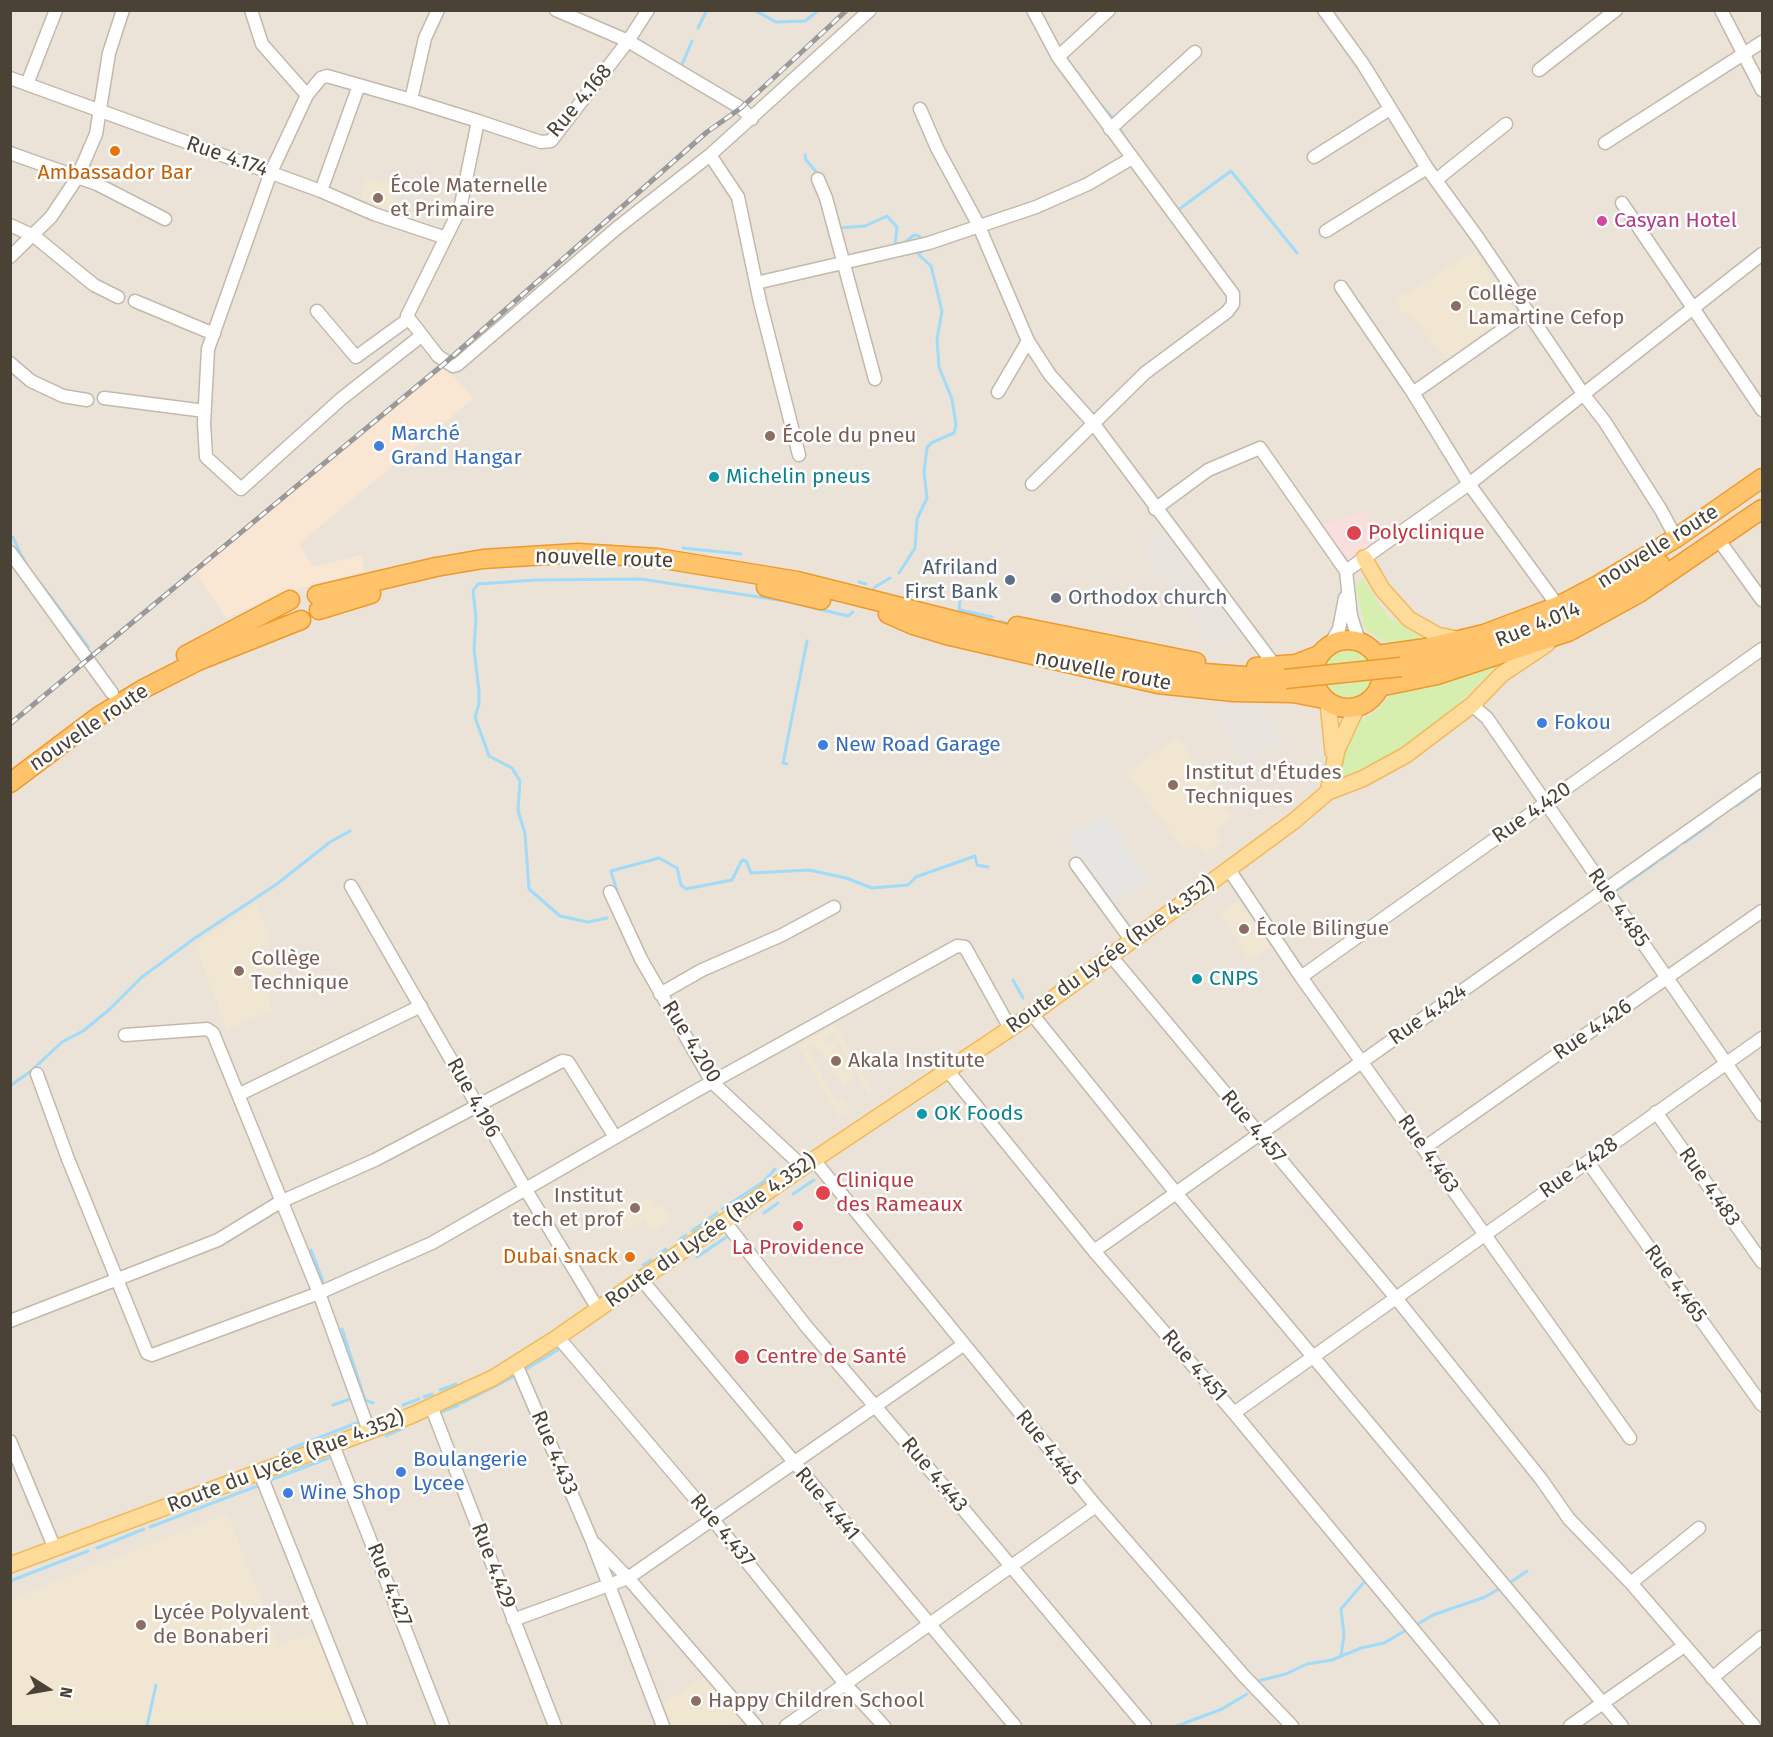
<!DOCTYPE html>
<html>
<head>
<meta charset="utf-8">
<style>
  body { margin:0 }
  #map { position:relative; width:1773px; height:1737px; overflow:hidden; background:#f6f2ea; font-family:"Fira Sans",sans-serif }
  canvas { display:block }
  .frame { position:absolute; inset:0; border:12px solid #4b4236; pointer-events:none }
  .north { position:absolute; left:18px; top:1659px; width:60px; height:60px; -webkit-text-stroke:4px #fff; paint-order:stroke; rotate:101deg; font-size:16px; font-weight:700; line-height:24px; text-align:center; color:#4b4236 }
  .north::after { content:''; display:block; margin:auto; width:21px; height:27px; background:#4b4236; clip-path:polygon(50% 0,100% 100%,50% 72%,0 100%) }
</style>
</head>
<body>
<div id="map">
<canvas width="1773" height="1737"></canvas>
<div class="frame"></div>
<div class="north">N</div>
</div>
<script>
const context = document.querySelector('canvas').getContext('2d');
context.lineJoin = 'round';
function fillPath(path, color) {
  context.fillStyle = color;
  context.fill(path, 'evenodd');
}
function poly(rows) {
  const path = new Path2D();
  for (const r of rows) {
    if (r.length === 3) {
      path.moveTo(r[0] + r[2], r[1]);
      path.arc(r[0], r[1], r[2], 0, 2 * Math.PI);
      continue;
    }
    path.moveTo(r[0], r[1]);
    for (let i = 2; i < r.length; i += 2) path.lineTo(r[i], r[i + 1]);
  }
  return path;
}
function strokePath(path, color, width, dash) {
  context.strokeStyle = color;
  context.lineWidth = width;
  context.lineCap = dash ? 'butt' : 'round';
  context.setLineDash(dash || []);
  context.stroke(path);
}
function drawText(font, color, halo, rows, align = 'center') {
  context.font = font + ' "Fira Sans",sans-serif';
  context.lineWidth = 5;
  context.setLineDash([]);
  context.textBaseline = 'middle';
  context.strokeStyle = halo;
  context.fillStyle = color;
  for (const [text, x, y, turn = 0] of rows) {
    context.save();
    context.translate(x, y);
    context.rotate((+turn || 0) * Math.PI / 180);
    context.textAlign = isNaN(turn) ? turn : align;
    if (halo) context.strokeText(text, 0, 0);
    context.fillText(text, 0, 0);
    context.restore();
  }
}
const residential = poly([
  [11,11,1762,11,1762,1726,11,1726]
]);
const commercial = poly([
  [442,364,474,398,299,544,314,567,361,555,365,571,282,593,226,618,192,567]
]);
const industrial = poly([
  [1162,530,1197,576,1244,637,1216,647,1191,617,1139,547],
  [1224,699,1256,699,1286,743,1279,746,1277,744,1247,765,1220,725,1214,712,1225,710]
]);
const education = poly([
  [366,178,393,184,397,217,361,197],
  [1475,251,1516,313,1481,334,1448,361,1407,311,1403,314,1398,308,1401,305,1397,299],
  [1178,737,1233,816,1215,830,1221,843,1206,853,1196,843,1185,851,1127,774,1130,769],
  [1238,900,1271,946,1249,961,1220,913],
  [256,904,269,935,268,957,281,985,268,992,272,1010,227,1030,195,944],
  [835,1025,873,1092,869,1095,833,1033,823,1039,827,1045,834,1041,855,1079,844,1086,815,1044,807,1048,832,1096,838,1101,842,1098,850,1111,839,1117,798,1046],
  [602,1187,609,1199,615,1196,619,1203,632,1196,637,1205,650,1197,655,1206,660,1203,672,1220,652,1232,644,1219,620,1233,596,1191],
  [227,1513,279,1645,315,1631,352,1726,11,1726,11,1599],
  [706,1676,742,1718,728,1726,673,1726,663,1703]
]);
const medical = poly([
  [1365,511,1385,541,1352,563,1321,526]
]);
const green = poly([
  [1362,578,1388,617,1427,640,1389,645,1365,629,1356,586],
  [1347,674,27],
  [1500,664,1443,718,1414,740,1365,770,1348,777,1343,775,1341,763,1355,724,1375,712,1391,695,1396,691]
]);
const parking = poly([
  [1105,813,1149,880,1111,905,1067,838]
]);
const stream = poly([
  [754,10,776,22,805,21,819,10],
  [698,28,707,10],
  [634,37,648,46],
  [684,68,681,67,692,41],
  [1101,105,1115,121],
  [1118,126,1132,148],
  [805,155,806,160,819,175],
  [1178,210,1231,171,1297,253],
  [838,228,865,226,887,216,897,227,895,244,903,244,914,235,919,236,922,242],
  [13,537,21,555],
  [683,548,741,554],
  [22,556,27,566],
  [899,573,915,548,917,519,927,498,924,472,927,448,931,443,954,433,956,425,952,399,939,367,937,339,942,311,931,266,918,254,924,250],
  [859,582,866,584],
  [41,584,88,647],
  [871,593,875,587,890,578],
  [959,609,960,601],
  [960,610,992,617],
  [1000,621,1011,625],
  [489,756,475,717,479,704,479,691,474,649,476,618,473,591,478,584,536,580,641,579,785,601,848,616,853,612],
  [489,756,512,768,520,781,518,810,525,834,529,889,560,916,588,922,607,918],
  [787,764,783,763,807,641],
  [1736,806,1762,787],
  [1684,843,1712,823],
  [1661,859,1676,849],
  [1617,890,1657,862],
  [622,909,611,871,659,858,677,868,681,885,686,889,732,880,742,860,746,861,751,873,809,870,846,878,872,888,908,885,916,877,975,856,977,865,988,867],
  [1013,980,1023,998],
  [10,1086,31,1071,62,1042,83,1031,110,1009,142,977,195,938,277,884,330,842,350,831],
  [793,1194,814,1180],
  [722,1209,763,1182,775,1169],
  [764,1213,778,1203],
  [692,1231,717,1213],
  [679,1240,686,1235],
  [311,1250,323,1281],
  [657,1255,666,1249],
  [697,1257,728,1236],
  [643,1265,651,1260],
  [342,1329,365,1400,373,1403],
  [523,1371,561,1348],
  [440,1390,456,1384],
  [424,1397,432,1394],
  [462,1403,515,1376],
  [333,1405,350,1399],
  [403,1405,419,1399],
  [441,1412,459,1405],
  [386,1436,404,1428],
  [285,1451,359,1422],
  [268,1481,334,1456],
  [236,1494,260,1485],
  [150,1527,236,1494],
  [97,1548,144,1529],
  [10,1581,88,1551],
  [1511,1582,1527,1571],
  [1418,1624,1433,1615,1485,1597,1502,1587],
  [1341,1656,1344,1635,1341,1609,1365,1581,1364,1578],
  [1258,1681,1286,1674,1307,1664,1332,1660,1361,1648,1384,1643,1408,1629],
  [147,1726,156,1685],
  [1177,1726,1222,1709,1247,1694]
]);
const minor = poly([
  [251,10,262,44,307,95,271,172,208,349,204,423,206,457,241,489,341,399,421,336],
  [438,10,425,38,411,100,478,121],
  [556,10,628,41,551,141,541,142,478,121,460,209,407,316,438,356,453,366,457,365,617,228,710,155,870,10],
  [648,10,628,41,741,108,752,119],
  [1324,10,1363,64,1427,168,1478,238,1584,395,1605,422,1661,510,1676,538],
  [1721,10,1762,90],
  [1058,57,1109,10],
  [1539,70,1616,10],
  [10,78,321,191,374,214,443,237],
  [27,84,56,10],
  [307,95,321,78,327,76,411,100],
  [920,109,937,148,978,224,1028,341,1050,375,1093,423,1276,667],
  [1110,129,1195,52],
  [1605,143,1762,42],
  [10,153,97,184,165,219],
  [710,155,738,197,760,302,799,455],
  [1314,157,1390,109],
  [818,179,826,198,875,379],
  [1436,180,1506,124],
  [321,191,359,85],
  [1622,203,1762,410],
  [10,225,34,236,94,285,118,297],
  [1326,231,1427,168],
  [10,257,51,217,77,178,96,134,109,53,123,10],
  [756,283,929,243,1036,207,1088,184,1132,158],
  [1341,287,1413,393],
  [135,301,214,334],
  [317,311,356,357,407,320],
  [1528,312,1413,393,1469,484,1558,606],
  [10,363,31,381,63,396,87,400],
  [998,392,1028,341],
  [104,398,205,411],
  [1032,484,1145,373,1227,312,1233,304,1233,294,1058,57,1033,10],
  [1155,509,1208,470,1260,448,1346,571,1351,616,1359,641],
  [1718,539,1762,600],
  [10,552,112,693],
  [1346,571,1469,484,1762,254],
  [1331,643,1339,629,1345,598],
  [1472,705,1487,718,1762,1115],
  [1076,864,1132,941],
  [1228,868,1301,977,1630,1438],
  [351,886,526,1190,598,1309],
  [610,892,641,959,712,1082,803,1167],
  [1111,956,1396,1298,1541,1479,1569,1519,1631,1583],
  [1301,977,1762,649],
  [660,994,702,970,782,935,834,907],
  [1032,1014,1176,1193,1622,1726],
  [125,1035,207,1029,213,1033,319,1293,369,1431],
  [948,1071,1094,1251,1234,1413,1493,1726],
  [37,1074,68,1159,147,1353,152,1355,319,1293,432,1243,694,1092,957,946,965,947,1010,1028],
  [240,1094,421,1006],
  [1656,1112,1762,1262],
  [1424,1148,1762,911],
  [814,1160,1096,1506,1244,1676,1292,1726],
  [1588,1162,1762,1405],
  [725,1222,806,1326,953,1497,1145,1726],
  [1094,1251,1762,779],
  [641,1279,1015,1726],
  [10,1321,218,1240,280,1202,375,1160,562,1061,568,1062,615,1137],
  [558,1337,714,1521,846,1685,884,1726],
  [516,1364,592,1541,663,1726],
  [431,1406,555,1726],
  [1234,1413,1762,1038],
  [10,1441,55,1549],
  [333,1445,443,1726],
  [260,1473,361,1726],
  [1699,1528,1631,1583,1754,1726],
  [595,1544,628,1578,756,1726],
  [513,1620,628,1578,963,1345],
  [1712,1678,1762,1637],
  [786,1726,1096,1506],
  [1570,1726,1684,1646]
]);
const major = poly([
  [1364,558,1382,589,1409,619,1437,635,1456,639],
  [1328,702,1333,752],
  [1328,792,1362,779,1406,755,1472,705,1502,674,1547,644],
  [10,1565,410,1416,493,1378,558,1337,803,1167,1032,1014,1294,821,1328,792,1337,750,1357,707]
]);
const highway = poly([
  [766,587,821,600],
  [317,595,436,567,483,559,578,553,658,558,797,581,1024,638,1037,644,1150,669,1285,679],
  [319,610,371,594],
  [888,614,913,625,946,635,1158,684,1234,692,1293,693,1324,699],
  [1017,626,1196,662],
  [1348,674,34],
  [186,655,290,600],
  [1377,655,1426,648,1484,634,1558,606,1598,585,1676,538,1762,478],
  [1256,667,1296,664,1319,655],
  [1401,667,1461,654,1519,636,1614,592,1660,564],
  [1379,687,1437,675,1568,632,1639,593,1762,509],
  [10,783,99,716,145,688,198,661,301,620]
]);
const rail = poly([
  [10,724,445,363,707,132,741,108,847,10]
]);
const highwayBridge = poly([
  [1285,679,1401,667]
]);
const markers = [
  [115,151,6,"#e8710a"],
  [378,198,6,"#8d6e63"],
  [1602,221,6,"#d1479c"],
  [1456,306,6,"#8d6e63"],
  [770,436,6,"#8d6e63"],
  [379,446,6,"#3f7fe0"],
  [714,477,6,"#0f9aa8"],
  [1354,533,8,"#e0444e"],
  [1010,580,6,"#5c6f8a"],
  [1056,598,6,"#6b7280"],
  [1542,723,6,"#3f7fe0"],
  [823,745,6,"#3f7fe0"],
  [1173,785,6,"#8d6e63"],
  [1244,929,6,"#8d6e63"],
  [239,971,6,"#8d6e63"],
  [1197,979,6,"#0f9aa8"],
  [836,1061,6,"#8d6e63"],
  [922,1114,6,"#0f9aa8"],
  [823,1193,8,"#e0444e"],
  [635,1208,6,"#8d6e63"],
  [798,1226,6,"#e0444e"],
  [630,1257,6,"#e8710a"],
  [742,1357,8,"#e0444e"],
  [401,1472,6,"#3f7fe0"],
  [288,1493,6,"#3f7fe0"],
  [141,1625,6,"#8d6e63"],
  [696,1701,6,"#8d6e63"]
];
const streetNames = [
  ["Rue 4.168",580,101,-50],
  ["Rue 4.174",227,157,19],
  ["nouvelle route",1658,547,-32],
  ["nouvelle route",604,559,2],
  ["Rue 4.014",1538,625,-22],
  ["nouvelle route",1103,671,11],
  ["nouvelle route",89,728,-34],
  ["Rue 4.420",1532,813,-35],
  ["Rue 4.485",1618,908,55],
  ["Route du Lycée (Rue 4.352)",1111,955,-36],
  ["Rue 4.424",1428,1015,-35],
  ["Rue 4.426",1593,1030,-35],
  ["Rue 4.200",691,1042,58],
  ["Rue 4.196",473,1098,61],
  ["Rue 4.457",1253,1127,50],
  ["Rue 4.463",1428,1154,55],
  ["Rue 4.428",1579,1168,-35],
  ["Rue 4.483",1709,1187,55],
  ["Route du Lycée (Rue 4.352)",711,1231,-35],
  ["Rue 4.465",1675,1284,54],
  ["Rue 4.451",1194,1366,49],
  ["Rue 4.445",1048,1448,51],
  ["Rue 4.433",554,1453,67],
  ["Route du Lycée (Rue 4.352)",286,1462,-21],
  ["Rue 4.443",934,1475,50],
  ["Rue 4.441",827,1504,50],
  ["Rue 4.437",722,1531,50],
  ["Rue 4.429",493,1566,69],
  ["Rue 4.427",389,1585,68]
];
const foodNames = [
  ["Ambassador Bar",115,173],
  ["Dubai snack",618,1257,"right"]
];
const educationNames = [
  ["École Maternelle",390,186],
  ["et Primaire",390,210],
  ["Collège",1468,294],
  ["Lamartine Cefop",1468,318],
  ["École du pneu",782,436],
  ["Institut d'Études",1185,773],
  ["Techniques",1185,797],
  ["École Bilingue",1256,929],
  ["Collège",251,959],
  ["Technique",251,983],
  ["Akala Institute",848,1061],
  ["Institut",623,1196,"right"],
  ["tech et prof",623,1220,"right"],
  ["Lycée Polyvalent",153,1613],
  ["de Bonaberi",153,1637],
  ["Happy Children School",708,1701]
];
const hotelNames = [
  ["Casyan Hotel",1614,221]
];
const shopNames = [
  ["Marché",391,434],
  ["Grand Hangar",391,458],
  ["Fokou",1554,723],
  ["New Road Garage",835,745],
  ["Boulangerie",413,1460],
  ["Lycee",413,1484],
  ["Wine Shop",300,1493]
];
const cultureNames = [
  ["Michelin pneus",726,477],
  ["CNPS",1209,979],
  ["OK Foods",934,1114]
];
const healthNames = [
  ["Polyclinique",1368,533],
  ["Clinique",836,1181],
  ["des Rameaux",836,1205],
  ["La Providence",798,1248,"center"],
  ["Centre de Santé",756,1357]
];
const serviceNames = [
  ["Afriland",998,568],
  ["First Bank",998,592]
];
const worshipNames = [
  ["Orthodox church",1068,598]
];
fillPath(residential, '#ebe3d7');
fillPath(commercial, '#fae7d3');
fillPath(industrial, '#e9e3de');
fillPath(education, '#f1e6d2');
fillPath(medical, '#f8dedc');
fillPath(green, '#d6efae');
fillPath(parking, '#e7e5e1');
strokePath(stream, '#a0dbf9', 3);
strokePath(minor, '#c3b9ab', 15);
strokePath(major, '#f1ba5c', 18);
strokePath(highway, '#ef992b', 21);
strokePath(minor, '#fff', 12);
strokePath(major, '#ffdb9a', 15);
strokePath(highway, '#ffc36c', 18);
strokePath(rail, '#999', 5);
strokePath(rail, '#fff', 3, [9]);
strokePath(highwayBridge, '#ef992b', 21, []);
strokePath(highwayBridge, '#ffc36c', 18);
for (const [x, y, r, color] of markers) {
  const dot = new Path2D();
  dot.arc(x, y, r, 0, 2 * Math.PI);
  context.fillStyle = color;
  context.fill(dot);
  strokePath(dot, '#fff', 2);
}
drawText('21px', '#4b4236', '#fff', streetNames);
drawText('21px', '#c56008', '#fff', foodNames);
drawText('21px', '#785e54', '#fff', educationNames, 'left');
drawText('21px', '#b23c85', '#fff', hotelNames, 'left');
drawText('21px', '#366cbe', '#fff', shopNames, 'left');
drawText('21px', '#0d838f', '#fff', cultureNames, 'left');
drawText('21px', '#be3a42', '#fff', healthNames, 'left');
drawText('21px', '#4e5e75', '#fff', serviceNames, 'right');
drawText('21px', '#5b616d', '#fff', worshipNames, 'left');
</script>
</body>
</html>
